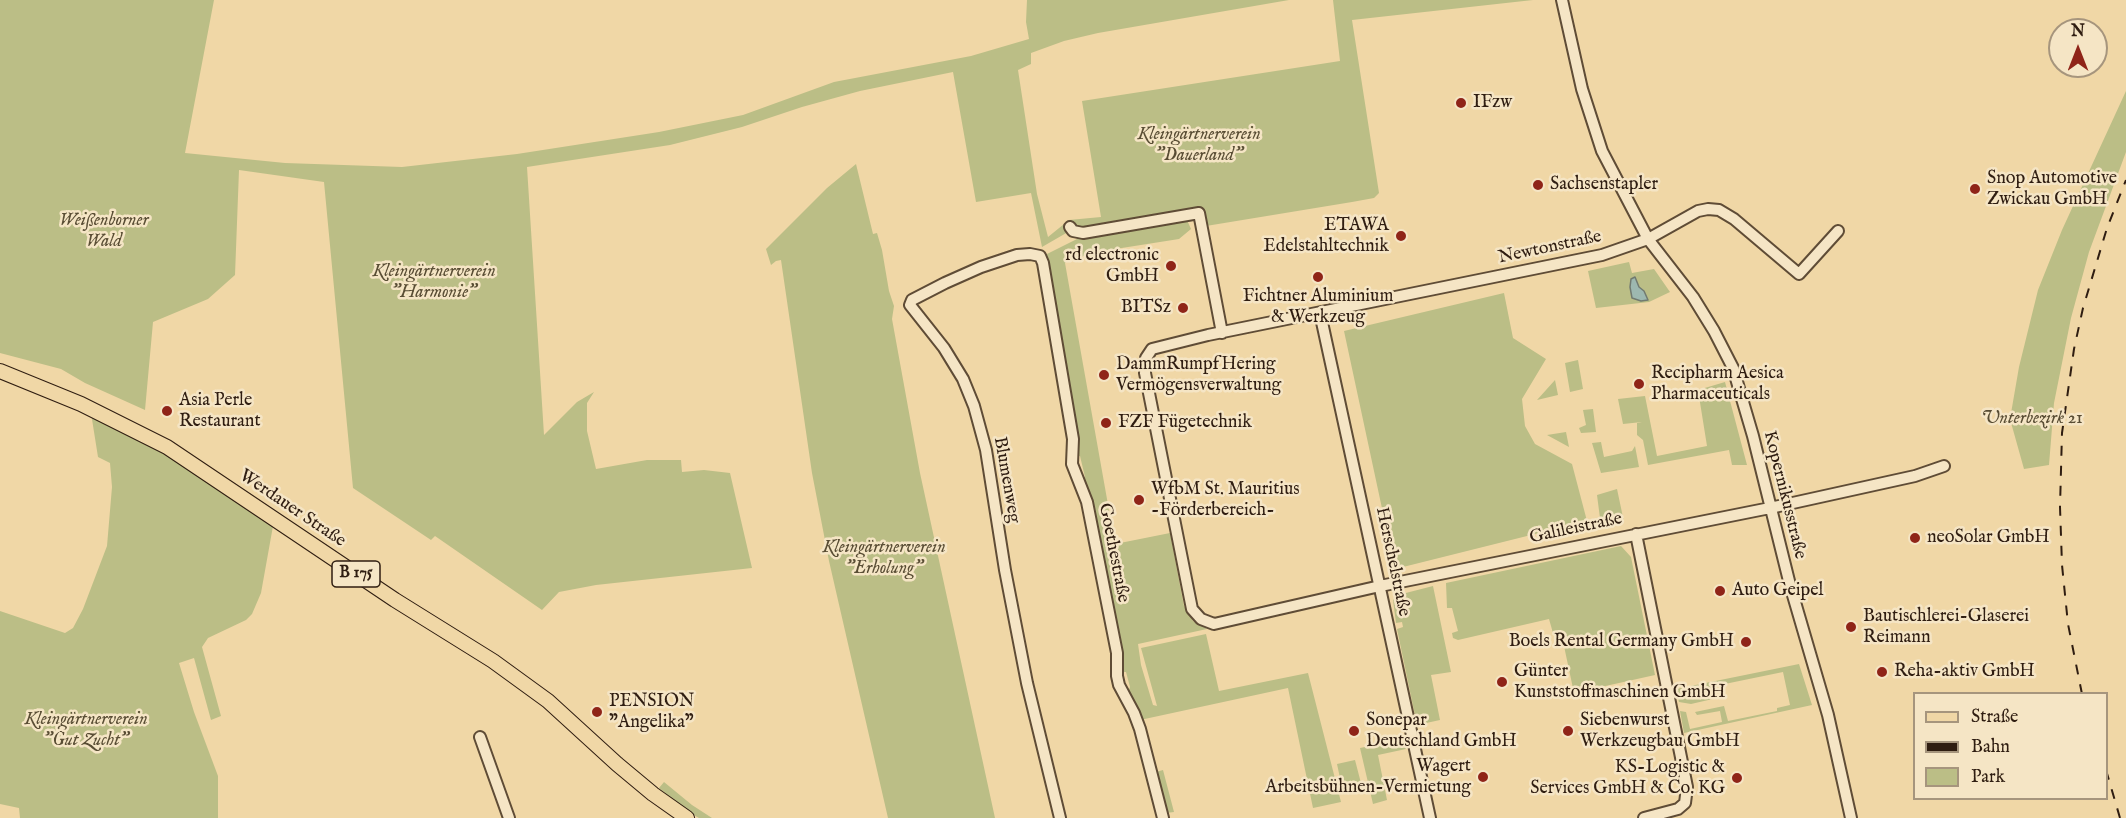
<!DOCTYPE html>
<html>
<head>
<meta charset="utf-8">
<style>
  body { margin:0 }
  #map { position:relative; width:2126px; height:818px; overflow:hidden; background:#f0d7a6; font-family:"IM FELL English",serif }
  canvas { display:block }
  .legend { position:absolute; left:1913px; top:692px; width:195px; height:108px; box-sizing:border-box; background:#f5e5c5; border:2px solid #a6957d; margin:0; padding:8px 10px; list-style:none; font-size:18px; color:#2f1d11 }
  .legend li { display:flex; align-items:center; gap:12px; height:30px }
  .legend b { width:30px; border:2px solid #a6957d }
  .north { position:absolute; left:2048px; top:18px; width:60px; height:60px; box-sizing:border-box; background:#f5e5c5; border:2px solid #a6957d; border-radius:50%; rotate:0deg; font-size:16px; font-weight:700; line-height:24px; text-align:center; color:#2f1d11 }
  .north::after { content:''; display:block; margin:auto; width:21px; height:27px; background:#8f2418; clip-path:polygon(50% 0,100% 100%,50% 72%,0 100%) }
</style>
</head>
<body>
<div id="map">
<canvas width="2126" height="818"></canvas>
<ul class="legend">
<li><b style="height:8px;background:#f0d7a6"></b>Straße</li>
<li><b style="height:8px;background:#2f1d11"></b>Bahn</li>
<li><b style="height:16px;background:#bbbe86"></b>Park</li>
</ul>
<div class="north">N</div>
</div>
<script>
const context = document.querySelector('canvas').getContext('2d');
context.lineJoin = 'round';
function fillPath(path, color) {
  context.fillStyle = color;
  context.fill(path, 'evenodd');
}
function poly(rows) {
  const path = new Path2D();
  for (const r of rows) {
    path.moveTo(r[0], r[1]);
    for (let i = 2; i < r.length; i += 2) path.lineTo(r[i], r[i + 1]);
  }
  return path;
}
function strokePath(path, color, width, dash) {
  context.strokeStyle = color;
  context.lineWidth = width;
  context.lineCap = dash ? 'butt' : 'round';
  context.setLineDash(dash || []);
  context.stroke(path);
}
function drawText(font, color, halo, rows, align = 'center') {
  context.font = font + ' "IM FELL English",serif';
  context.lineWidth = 5;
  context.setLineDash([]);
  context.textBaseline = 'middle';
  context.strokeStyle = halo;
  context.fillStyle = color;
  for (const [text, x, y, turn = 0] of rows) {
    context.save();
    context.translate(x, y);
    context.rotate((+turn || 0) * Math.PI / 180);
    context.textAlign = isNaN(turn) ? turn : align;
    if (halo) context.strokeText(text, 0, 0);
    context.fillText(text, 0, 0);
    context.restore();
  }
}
const green = poly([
  [0,0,214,0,185,153,285,163,402,167,517,154,659,132,743,115,834,82,971,56,1029,39,1026,22,1027,0,1289,0,1098,33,1064,41,1031,53,1031,64,1018,70,1037,194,1048,237,1069,220,1101,217,1082,101,1340,61,1333,0,1533,0,1352,20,1379,193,1374,198,1352,202,1206,226,1202,207,1102,223,1068,232,1042,247,1031,193,976,202,953,72,860,91,802,107,742,127,670,145,527,167,544,435,577,402,594,392,587,403,587,431,596,469,647,460,681,460,682,472,704,470,730,473,752,568,596,585,559,592,542,610,435,536,431,540,353,488,324,182,239,170,235,275,208,299,153,322,145,410,85,383,61,369,0,353],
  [2126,91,2126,152,2089,252,2071,318,2054,403,2049,465,2024,469,2010,419,2019,367,2038,290,2062,230],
  [856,164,873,234,877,233,882,250,889,291,894,306,892,319,920,473,995,818,888,818,829,561,812,473,781,260,776,261,771,265,766,249,827,188],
  [1187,220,1191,229,1179,239,1109,250,1067,260,1065,263,1115,544,1170,533,1184,606,1193,621,1207,629,1138,644,1141,665,1153,705,1157,706,1141,648,1206,634,1219,691,1308,673,1341,802,1313,808,1288,688,1140,720,1127,695,1130,687,1126,672,1119,672,1080,480,1085,477,1080,456,1074,457,1078,441,1077,432,1050,274,1043,256,1077,239],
  [1629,262,1632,273,1654,269,1670,292,1649,302,1596,308,1588,271],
  [1504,293,1513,338,1546,359,1522,399,1525,426,1535,444,1572,464,1587,521,1395,569,1344,331],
  [1578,360,1583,389,1570,392,1565,363],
  [1555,380,1558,395,1537,400],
  [1725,382,1747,465,1732,465,1729,450,1648,465,1643,440,1637,435,1637,423,1642,422,1623,424,1618,399,1645,396,1657,456,1707,446,1698,390],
  [1593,409,1596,432,1581,433,1579,428,1586,425,1583,410],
  [91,413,153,443,273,526,261,593,252,614,246,620,208,638,202,647,221,716,211,720,194,658,179,663,194,712,218,776,218,818,20,818,19,808,0,804,0,611,65,633,73,628,83,609,107,546,112,487,110,463,98,457],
  [1566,432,1569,447,1547,435],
  [1601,442,1604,457,1632,451,1635,446,1639,467,1601,473,1592,443],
  [1617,489,1624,522,1601,526,1597,495],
  [1621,546,1631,557,1655,675,1574,693,1561,632,1553,633,1549,619,1458,640,1453,638,1452,633,1458,631,1452,608,1447,608,1446,583],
  [1433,586,1451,672,1431,675,1440,720,1417,725,1397,629,1403,627,1402,622,1396,623,1393,600,1398,595],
  [1799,664,1812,705,1684,733,1680,711,1686,712,1690,729,1722,722,1720,711,1697,715,1695,712,1724,706,1728,721,1777,711,1777,708,1790,705,1783,672,1715,686,1717,698,1691,704,1679,702,1676,689],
  [1403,739,1406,749,1378,755,1387,800,1373,804,1360,748],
  [1355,760,1362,787,1343,792,1337,764],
  [1163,770,1174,812,1166,813,1156,772],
  [664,782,692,805,712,818,699,818,688,812,659,788]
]);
const water = poly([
  [1635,277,1639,287,1644,291,1648,300,1641,301,1632,298,1630,287,1631,279,1635,277]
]);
const minor = poly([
  [1562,0,1582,89,1602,151,1648,239,1693,297,1714,331,1733,368,1753,436,1790,585,1828,715,1851,818],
  [1070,227,1073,231,1083,233,1199,213,1222,333],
  [1838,231,1799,274,1734,219,1719,210,1708,209,1698,211,1648,239,1602,255,1208,335,1152,349,1146,358,1145,373,1192,609,1201,619,1214,624,1380,586,1770,508,1915,476,1944,466],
  [1320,313,1430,818],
  [1636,534,1687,787,1685,803,1678,809,1644,818],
  [480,737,509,818],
  [1060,818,1027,683,1005,570,986,450,974,406,963,379,944,348,910,305,912,300,945,283,981,267,1017,255,1030,254,1040,256,1043,263,1073,439,1072,464,1087,502,1117,653,1117,676,1119,685,1134,713,1140,729,1163,818]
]);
const major = poly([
  [0,371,81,404,167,447,395,600,493,661,548,701,617,764,653,794,687,818]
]);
const rail = poly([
  [2082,694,2068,624,2062,565,2060,507,2062,433,2074,349,2083,308,2107,228,2126,180],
  [2106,770,2120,818]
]);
const markers = [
  [1461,103,6,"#8f2418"],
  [1538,185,6,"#8f2418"],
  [1975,189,6,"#8f2418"],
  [1401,236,6,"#8f2418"],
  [1171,266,6,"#8f2418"],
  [1318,277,6,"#8f2418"],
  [1183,308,6,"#8f2418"],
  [1104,375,6,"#8f2418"],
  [1639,384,6,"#8f2418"],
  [167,411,6,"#8f2418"],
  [1106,423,6,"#8f2418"],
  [1139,500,6,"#8f2418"],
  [1915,538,6,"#8f2418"],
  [1720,591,6,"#8f2418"],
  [1851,627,6,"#8f2418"],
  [1746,642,6,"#8f2418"],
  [1882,672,6,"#8f2418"],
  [1502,682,6,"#8f2418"],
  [597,712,6,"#8f2418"],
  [1354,731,6,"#8f2418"],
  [1568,731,6,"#8f2418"],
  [1483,777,6,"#8f2418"],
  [1737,778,6,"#8f2418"]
];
const shields = [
  [356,574,48]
];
const shieldNames = [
  ["B 175",356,574]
];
const poiNames = [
  ["IFzw",1473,103],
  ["Snop Automotive",1987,179],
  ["Zwickau GmbH",1987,200],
  ["Sachsenstapler",1550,185],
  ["ETAWA",1389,226,"right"],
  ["Edelstahltechnik",1389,247,"right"],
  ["rd electronic",1159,256,"right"],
  ["GmbH",1159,277,"right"],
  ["Fichtner Aluminium",1318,297,"center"],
  ["& Werkzeug",1318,318,"center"],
  ["BITSz",1171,308,"right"],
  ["DammRumpfHering",1116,365],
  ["Vermögensverwaltung",1116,386],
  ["Recipharm Aesica",1651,374],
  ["Pharmaceuticals",1651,395],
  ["Asia Perle",179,401],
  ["Restaurant",179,422],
  ["FZF Fügetechnik",1118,423],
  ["WfbM St. Mauritius",1151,490],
  ["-Förderbereich-",1151,511],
  ["neoSolar GmbH",1927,538],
  ["Auto Geipel",1732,591],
  ["Bautischlerei-Glaserei",1863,617],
  ["Reimann",1863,638],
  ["Boels Rental Germany GmbH",1734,642,"right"],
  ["Günter",1514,672],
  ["Kunststoffmaschinen GmbH",1514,693],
  ["Reha-aktiv GmbH",1894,672],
  ["PENSION",609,702],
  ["\"Angelika\"",609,723],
  ["Sonepar",1366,721],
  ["Deutschland GmbH",1366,742],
  ["Siebenwurst",1580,721],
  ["Werkzeugbau GmbH",1580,742],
  ["Wagert",1471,767,"right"],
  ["Arbeitsbühnen-Vermietung",1471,788,"right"],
  ["KS-Logistic &",1725,768,"right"],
  ["Services GmbH & Co. KG",1725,789,"right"]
];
const parkNames = [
  ["Kleingärtnerverein",1199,135],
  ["\"Dauerland\"",1199,156],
  ["Weißenborner",104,221],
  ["Wald",104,242],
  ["Kleingärtnerverein",434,272],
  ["\"Harmonie\"",434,293],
  ["Unterbezirk 21",2032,419],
  ["Kleingärtnerverein",884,548],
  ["\"Erholung\"",884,569],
  ["Kleingärtnerverein",86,720],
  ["\"Gut Zucht\"",86,741]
];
const streetNames = [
  ["Newtonstraße",1550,248,-12],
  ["Blumenweg",1006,480,80],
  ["Kopernikusstraße",1784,495,76],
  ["Werdauer Straße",292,509,34],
  ["Galileistraße",1576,529,-12],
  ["Goethestraße",1113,553,79],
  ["Herschelstraße",1392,562,78]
];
fillPath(green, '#bbbe86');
fillPath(water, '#9db8b0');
strokePath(water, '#717a70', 1.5);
strokePath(minor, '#5f4c36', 14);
strokePath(major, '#2f1d11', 16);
strokePath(minor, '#f5e5c5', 10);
strokePath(major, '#f0d7a6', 14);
strokePath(rail, '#2f1d11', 2, [10, 10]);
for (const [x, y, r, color] of markers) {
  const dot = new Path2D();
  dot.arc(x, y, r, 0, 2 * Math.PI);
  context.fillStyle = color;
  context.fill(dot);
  strokePath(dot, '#f5e5c5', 2);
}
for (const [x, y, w] of shields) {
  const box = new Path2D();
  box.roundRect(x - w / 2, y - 13, w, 26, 4.5);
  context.fillStyle = '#f5e5c5';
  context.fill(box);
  strokePath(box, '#2f1d11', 1.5);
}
drawText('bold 16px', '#2f1d11', null, shieldNames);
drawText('18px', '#2f1d11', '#f5e5c5', poiNames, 'left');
drawText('italic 18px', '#594d34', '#f5e5c5', parkNames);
drawText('18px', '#2f1d11', '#f5e5c5', streetNames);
</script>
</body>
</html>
